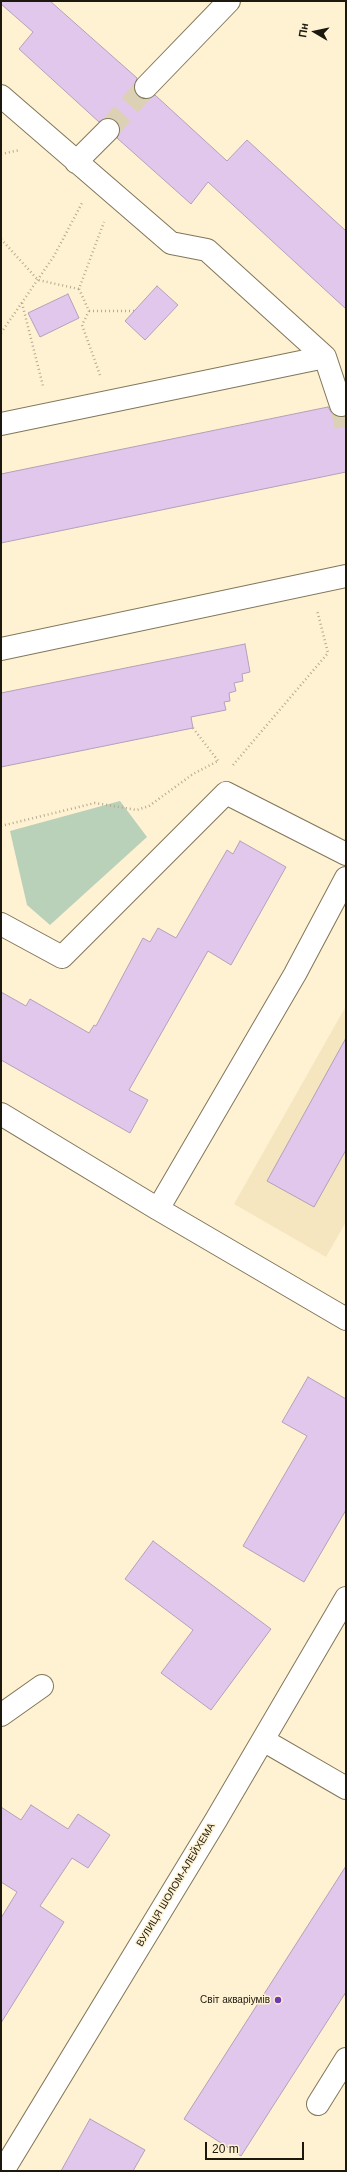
<!DOCTYPE html>
<html>
<head>
<meta charset="utf-8">
<style>
  body { margin:0 }
  #map { position:relative; width:347px; height:2172px; overflow:hidden; background:#fef2d2; font-family:Helvetica,sans-serif }
  canvas { display:block }
  .frame { position:absolute; inset:0; border:2px solid #1c180d; pointer-events:none }
  .north { position:absolute; left:295px; top:12px; width:40px; height:40px; -webkit-text-stroke:3px #fef2d2; paint-order:stroke; rotate:279deg; font-size:11px; font-weight:700; line-height:16px; text-align:center; color:#1c180d }
  .north::after { content:''; display:block; margin:auto; width:14px; height:18px; background:#1c180d; clip-path:polygon(50% 0,100% 100%,50% 72%,0 100%) }
  .scale { position:absolute; left:205px; top:2142px; width:99px; height:18px; box-sizing:border-box; border:2px solid #1c180d; border-top:0; padding-left:5px; font-size:12px; line-height:14px; white-space:nowrap; color:#1c180d; -webkit-text-stroke:3px #fef2d2; paint-order:stroke }
</style>
</head>
<body>
<div id="map">
<canvas width="347" height="2172"></canvas>
<div class="frame"></div>
<div class="north">Пн</div>
<div class="scale">20 m</div>
</div>
<script>
const context = document.querySelector('canvas').getContext('2d');
context.lineJoin = 'round';
function fillPath(path, color) {
  context.fillStyle = color;
  context.fill(path, 'evenodd');
}
function poly(rows) {
  const path = new Path2D();
  for (const r of rows) {
    path.moveTo(r[0], r[1]);
    for (let i = 2; i < r.length; i += 2) path.lineTo(r[i], r[i + 1]);
  }
  return path;
}
function strokePath(path, color, width, dash) {
  context.strokeStyle = color;
  context.lineWidth = width;
  context.lineCap = dash ? 'butt' : 'round';
  context.setLineDash(dash || []);
  context.stroke(path);
}
function drawText(font, color, halo, rows, align = 'center') {
  context.font = font + ' Helvetica,sans-serif';
  context.lineWidth = 3;
  context.setLineDash([]);
  context.textBaseline = 'middle';
  context.strokeStyle = halo;
  context.fillStyle = color;
  for (const [text, x, y, turn = 0] of rows) {
    context.save();
    context.translate(x, y);
    context.rotate((+turn || 0) * Math.PI / 180);
    context.textAlign = isNaN(turn) ? turn : align;
    if (halo) context.strokeText(text, 0, 0);
    context.fillText(text, 0, 0);
    context.restore();
  }
}
const built = poly([
  [346,1006,346,1222,326,1257,234,1204]
]);
const green = poly([
  [120,801,147,837,50,925,27,905,10,831]
]);
const building = poly([
  [1,1,50,1,137,78,134,90,138,96,149,99,155,95,227,161,247,140,346,231,346,309,208,182,191,204,117,138,120,127,117,121,105,118,99,122,19,49,33,32,1,4,1,1],
  [157,286,178,305,145,340,125,321,157,286],
  [68,294,79,318,40,337,28,313,68,294],
  [328,407,333,415,339,417,346,416,346,472,1,543,1,474,328,407],
  [245,644,250,672,242,674,243,681,234,683,236,691,229,693,230,701,224,702,226,710,191,717,193,728,1,767,1,693,245,644],
  [240,841,286,867,231,965,208,951,129,1090,148,1100,130,1133,1,1060,1,992,26,1006,30,999,89,1033,94,1025,96,1026,143,938,150,942,158,928,176,938,227,850,233,854,240,841],
  [346,1038,346,1150,314,1207,267,1181,346,1038],
  [308,1377,346,1399,346,1510,304,1582,243,1546,307,1436,282,1422,308,1377],
  [153,1541,271,1629,211,1710,161,1673,193,1630,125,1579,153,1541],
  [31,1805,68,1829,78,1814,110,1835,88,1868,72,1858,40,1906,64,1922,1,2023,1,1918,17,1892,1,1882,1,1807,21,1820,31,1805],
  [346,1866,346,1992,241,2156,184,2119,346,1866],
  [90,2119,145,2150,133,2171,61,2171,90,2119]
]);
const minorTunnel = poly([
  [108,130,146,87],
  [341,405,346,429]
]);
const path = poly([
  [1,154,20,150],
  [1,239,38,280,79,289],
  [22,303,43,386],
  [89,311,134,311],
  [1,333,54,256,82,203],
  [100,375,82,325,89,311,79,289,104,222],
  [193,728,219,762],
  [233,765,328,653,317,610],
  [1,826,95,803,137,810,149,806,193,774,218,761]
]);
const minor = poly([
  [146,87,229,1],
  [1,96,171,243,207,250,325,357,341,405],
  [76,162,108,130],
  [1,424,325,357],
  [1,649,346,576],
  [1,924,62,957,226,793,346,854],
  [1,1114,158,1209,295,974,346,878],
  [158,1209,346,1319],
  [1,1715,42,1686],
  [263,1740,346,1788],
  [318,2104,346,2059],
  [3,2171,216,1820,346,1598]
]);
const markers = [
  [278,2000,4,"#6f39b0"]
];
const streetNames = [
  ["ВУЛИЦЯ ШОЛОМ-АЛЕЙХЕМА",176,1885,-59]
];
const poiNames = [
  ["Світ акваріумів",270,2000]
];
fillPath(built, '#f5e6bf');
fillPath(green, '#b9d0b9');
fillPath(building, '#e1c7ec');
strokePath(building, '#b3a0bb', 1);
strokePath(minorTunnel, '#dcd1b4', 22, [22, 11]);
strokePath(minor, '#807659', 24);
strokePath(path, '#b4aa91', 2.5, [1, 3]);
strokePath(minor, '#fff', 22);
for (const [x, y, r, color] of markers) {
  const dot = new Path2D();
  dot.arc(x, y, r, 0, 2 * Math.PI);
  context.fillStyle = color;
  context.fill(dot);
  strokePath(dot, '#fef2d2', 1.5);
}
drawText('10px', '#1c180d', '#fef2d2', streetNames);
drawText('10px', '#1c180d', '#fef2d2', poiNames, 'right');
</script>
</body>
</html>
